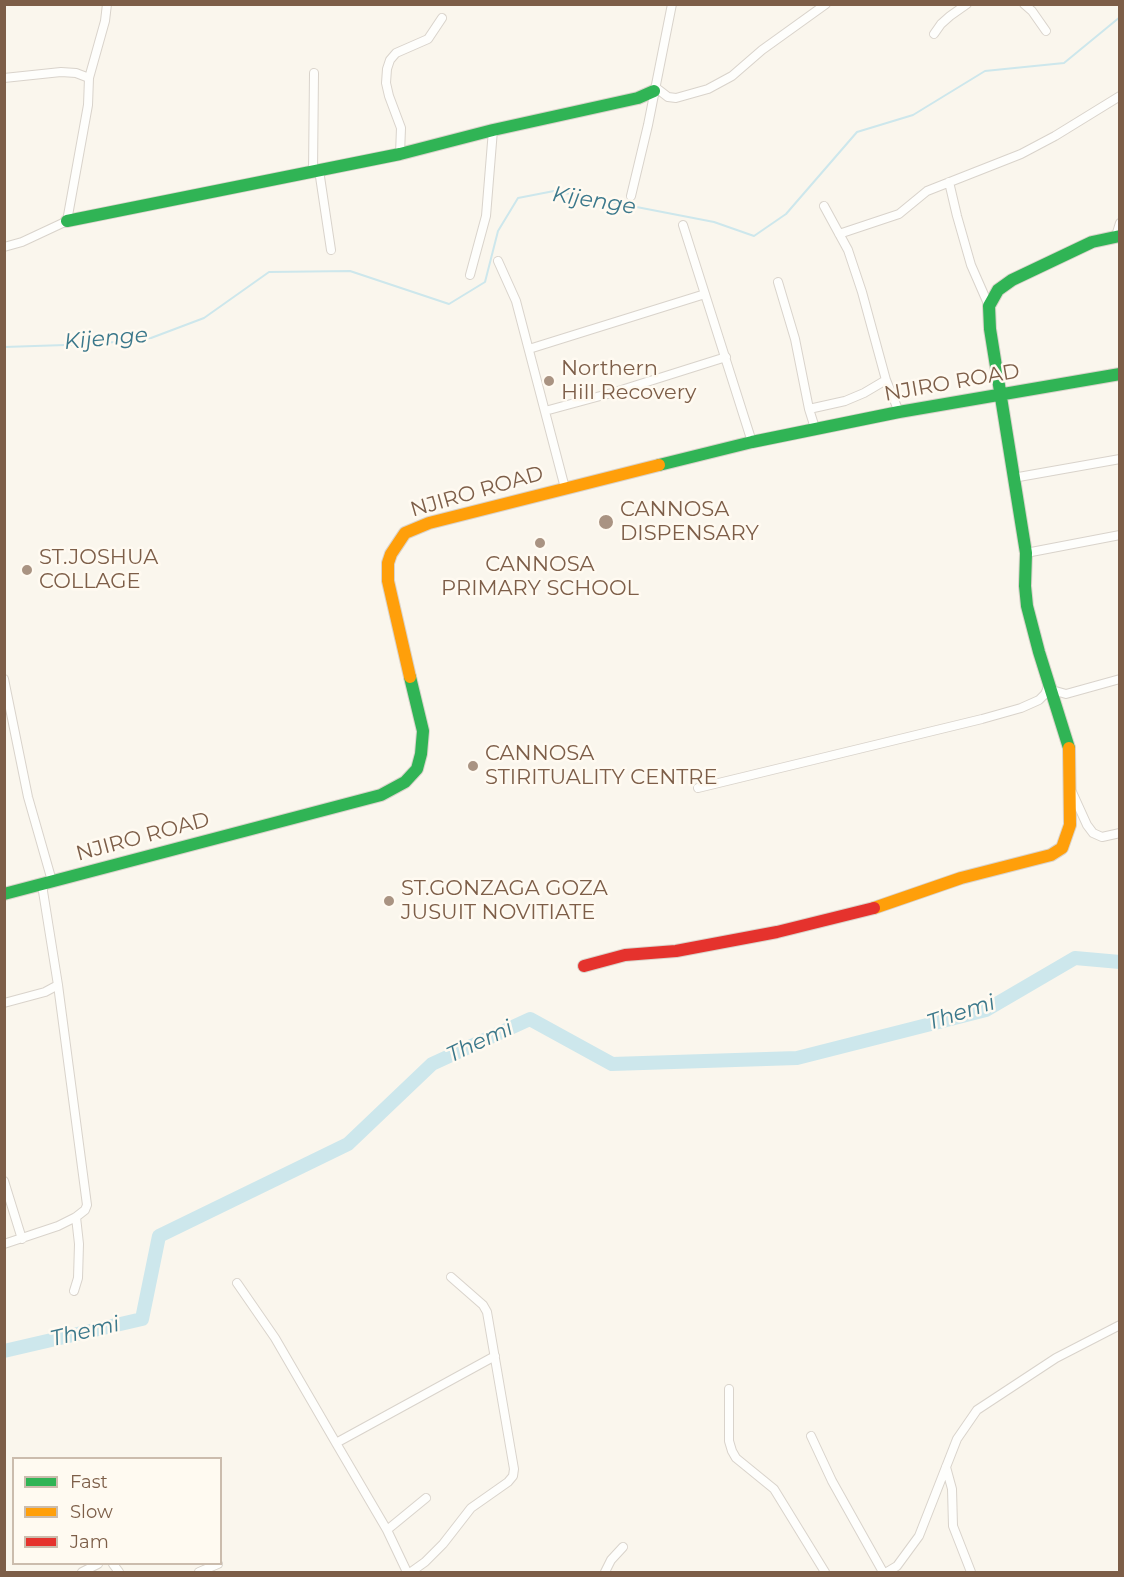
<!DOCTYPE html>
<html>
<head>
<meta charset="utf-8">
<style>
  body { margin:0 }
  #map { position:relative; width:1124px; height:1577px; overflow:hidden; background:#faf6ed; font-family:Montserrat,sans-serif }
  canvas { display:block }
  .frame { position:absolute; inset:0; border:6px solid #7d5e48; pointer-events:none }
  .legend { position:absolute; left:12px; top:1457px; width:210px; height:108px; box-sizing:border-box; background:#fffaf1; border:2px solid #cbbcad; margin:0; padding:8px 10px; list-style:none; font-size:18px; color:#7d5e48 }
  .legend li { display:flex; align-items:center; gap:12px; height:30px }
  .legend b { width:30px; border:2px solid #cbbcad }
</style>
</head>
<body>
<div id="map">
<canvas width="1124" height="1577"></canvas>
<div class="frame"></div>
<ul class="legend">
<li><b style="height:8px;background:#30b455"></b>Fast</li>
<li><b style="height:8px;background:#ff9f0a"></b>Slow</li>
<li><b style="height:8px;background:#e5322d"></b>Jam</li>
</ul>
</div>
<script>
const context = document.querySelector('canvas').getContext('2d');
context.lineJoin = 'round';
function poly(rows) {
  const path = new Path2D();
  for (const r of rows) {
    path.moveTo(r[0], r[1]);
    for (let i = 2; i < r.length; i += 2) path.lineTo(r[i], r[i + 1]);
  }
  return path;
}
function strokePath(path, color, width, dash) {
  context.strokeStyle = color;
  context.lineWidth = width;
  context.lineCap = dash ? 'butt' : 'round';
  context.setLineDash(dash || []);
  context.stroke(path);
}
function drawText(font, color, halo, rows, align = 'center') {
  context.font = font + ' Montserrat,sans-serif';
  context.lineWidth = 5;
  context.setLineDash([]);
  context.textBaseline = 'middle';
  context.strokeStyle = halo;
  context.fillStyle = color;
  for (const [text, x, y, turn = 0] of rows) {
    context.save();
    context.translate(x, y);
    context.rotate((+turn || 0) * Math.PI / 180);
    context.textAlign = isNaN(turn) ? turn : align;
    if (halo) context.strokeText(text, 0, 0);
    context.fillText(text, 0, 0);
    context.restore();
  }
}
const stream = poly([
  [4,347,96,344,151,338,204,318,269,272,350,271,449,304,485,282,498,231,518,198,554,191,714,222,754,236,786,214,857,132,913,115,985,71,1064,63,1120,17]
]);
const river = poly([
  [4,1351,142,1319,159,1236,348,1144,432,1064,530,1019,612,1064,797,1058,986,1010,1075,958,1120,962]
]);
const street = poly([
  [1024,4,1032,11,1046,31],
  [934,34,941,24,950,16,967,4],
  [4,78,61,72,76,73,89,78],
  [655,87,668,97,676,98,708,89,732,76,762,50,826,4],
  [400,154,401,128,389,96,386,83,387,69,390,60,396,53,428,39,442,18],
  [319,170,331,250],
  [313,172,314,73],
  [949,182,957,216,971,265,989,306],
  [631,196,648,125,672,4],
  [824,206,848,250,862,292,886,380,899,412],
  [683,225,752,442],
  [839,234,899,214,927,191,1021,154,1055,136,1120,96],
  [1116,236,1120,223],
  [4,247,22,242,67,221,88,105,89,78,105,21,107,4],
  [498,261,516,301,565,488],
  [470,275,486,216,493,130],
  [778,282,795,339,809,409,815,428],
  [529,349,705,294],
  [809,409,845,401,864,393,886,380],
  [545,411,615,392,726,357],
  [1013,478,1120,459],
  [1026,553,1120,535],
  [4,679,28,797,52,881],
  [1052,690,1066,694,1120,679],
  [698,788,982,719,1021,708,1039,700,1045,694,1050,683],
  [1072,792,1087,825,1093,833,1102,837,1120,833],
  [4,1003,45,992,58,985],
  [4,1181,22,1239],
  [4,1244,58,1226,76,1217,85,1210,87,1205,58,985,42,885],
  [237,1283,275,1338,336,1443,387,1530,407,1572],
  [74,1291,78,1278,79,1244,76,1217],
  [729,1389,729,1441,732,1451,736,1458,774,1489,825,1572],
  [811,1436,832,1481,883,1572],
  [336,1443,495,1356],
  [946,1467,952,1489,953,1526,971,1572],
  [387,1530,426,1498],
  [113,1564,119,1572],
  [82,1572,98,1564],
  [199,1572,218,1564],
  [411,1572,425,1562,443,1544,471,1508,508,1482,513,1476,514,1469,487,1312,483,1305,451,1277],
  [605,1572,611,1560,623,1547],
  [887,1572,897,1566,919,1536,957,1439,977,1410,1056,1358,1120,1325]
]);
const fast = poly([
  [67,221,400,154,493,130,638,98,654,91],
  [659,465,752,442,899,412,1120,374],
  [1069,748,1039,652,1027,606,1025,586,1026,553,990,329,989,306,998,290,1012,280,1092,242,1120,236],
  [4,894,381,795,405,782,417,769,421,754,423,731,410,677]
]);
const slow = poly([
  [410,677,388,581,388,563,391,554,405,533,429,523,659,465],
  [874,908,961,878,1051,855,1062,848,1070,825,1069,748]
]);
const jam = poly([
  [584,966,625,955,676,951,777,932,874,908]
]);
const markers = [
  [549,381,6,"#a99382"],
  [606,522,8,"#a99382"],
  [540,543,6,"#a99382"],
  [27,570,6,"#a99382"],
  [473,766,6,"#a99382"],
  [389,901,6,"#a99382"]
];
const poiNames = [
  ["Northern",561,369],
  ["Hill Recovery",561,393],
  ["CANNOSA",620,510],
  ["DISPENSARY",620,534],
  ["ST.JOSHUA",39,558],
  ["COLLAGE",39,582],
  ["CANNOSA",540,565,"center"],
  ["PRIMARY SCHOOL",540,589,"center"],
  ["CANNOSA",485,754],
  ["STIRITUALITY CENTRE",485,778],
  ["ST.GONZAGA GOZA",401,889],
  ["JUSUIT NOVITIATE",401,913]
];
const streetNames = [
  ["NJIRO ROAD",952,383,-10],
  ["NJIRO ROAD",477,492,-16],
  ["NJIRO ROAD",143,837,-15]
];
const waterNames = [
  ["Kijenge",594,201,9],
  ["Kijenge",106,339,-5],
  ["Themi",961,1013,-18],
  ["Themi",480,1042,-25],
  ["Themi",85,1332,-13]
];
strokePath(stream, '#cde7ec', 2);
strokePath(river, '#cde7ec', 14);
strokePath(street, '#d9d3cb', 10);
strokePath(fast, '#dad3cb', 14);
strokePath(slow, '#dad3cb', 14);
strokePath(jam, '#dad3cb', 14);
strokePath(street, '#fefefc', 8);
strokePath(fast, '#30b455', 12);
strokePath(slow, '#ff9f0a', 12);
strokePath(jam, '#e5322d', 12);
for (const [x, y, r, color] of markers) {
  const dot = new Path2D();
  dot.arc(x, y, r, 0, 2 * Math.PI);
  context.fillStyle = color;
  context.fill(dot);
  strokePath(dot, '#fffaf1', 2);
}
drawText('21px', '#7d5e48', '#fffaf1', poiNames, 'left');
drawText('21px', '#7d5e48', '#fffaf1', streetNames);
drawText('italic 22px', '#3b788b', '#fffaf1', waterNames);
</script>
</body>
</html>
